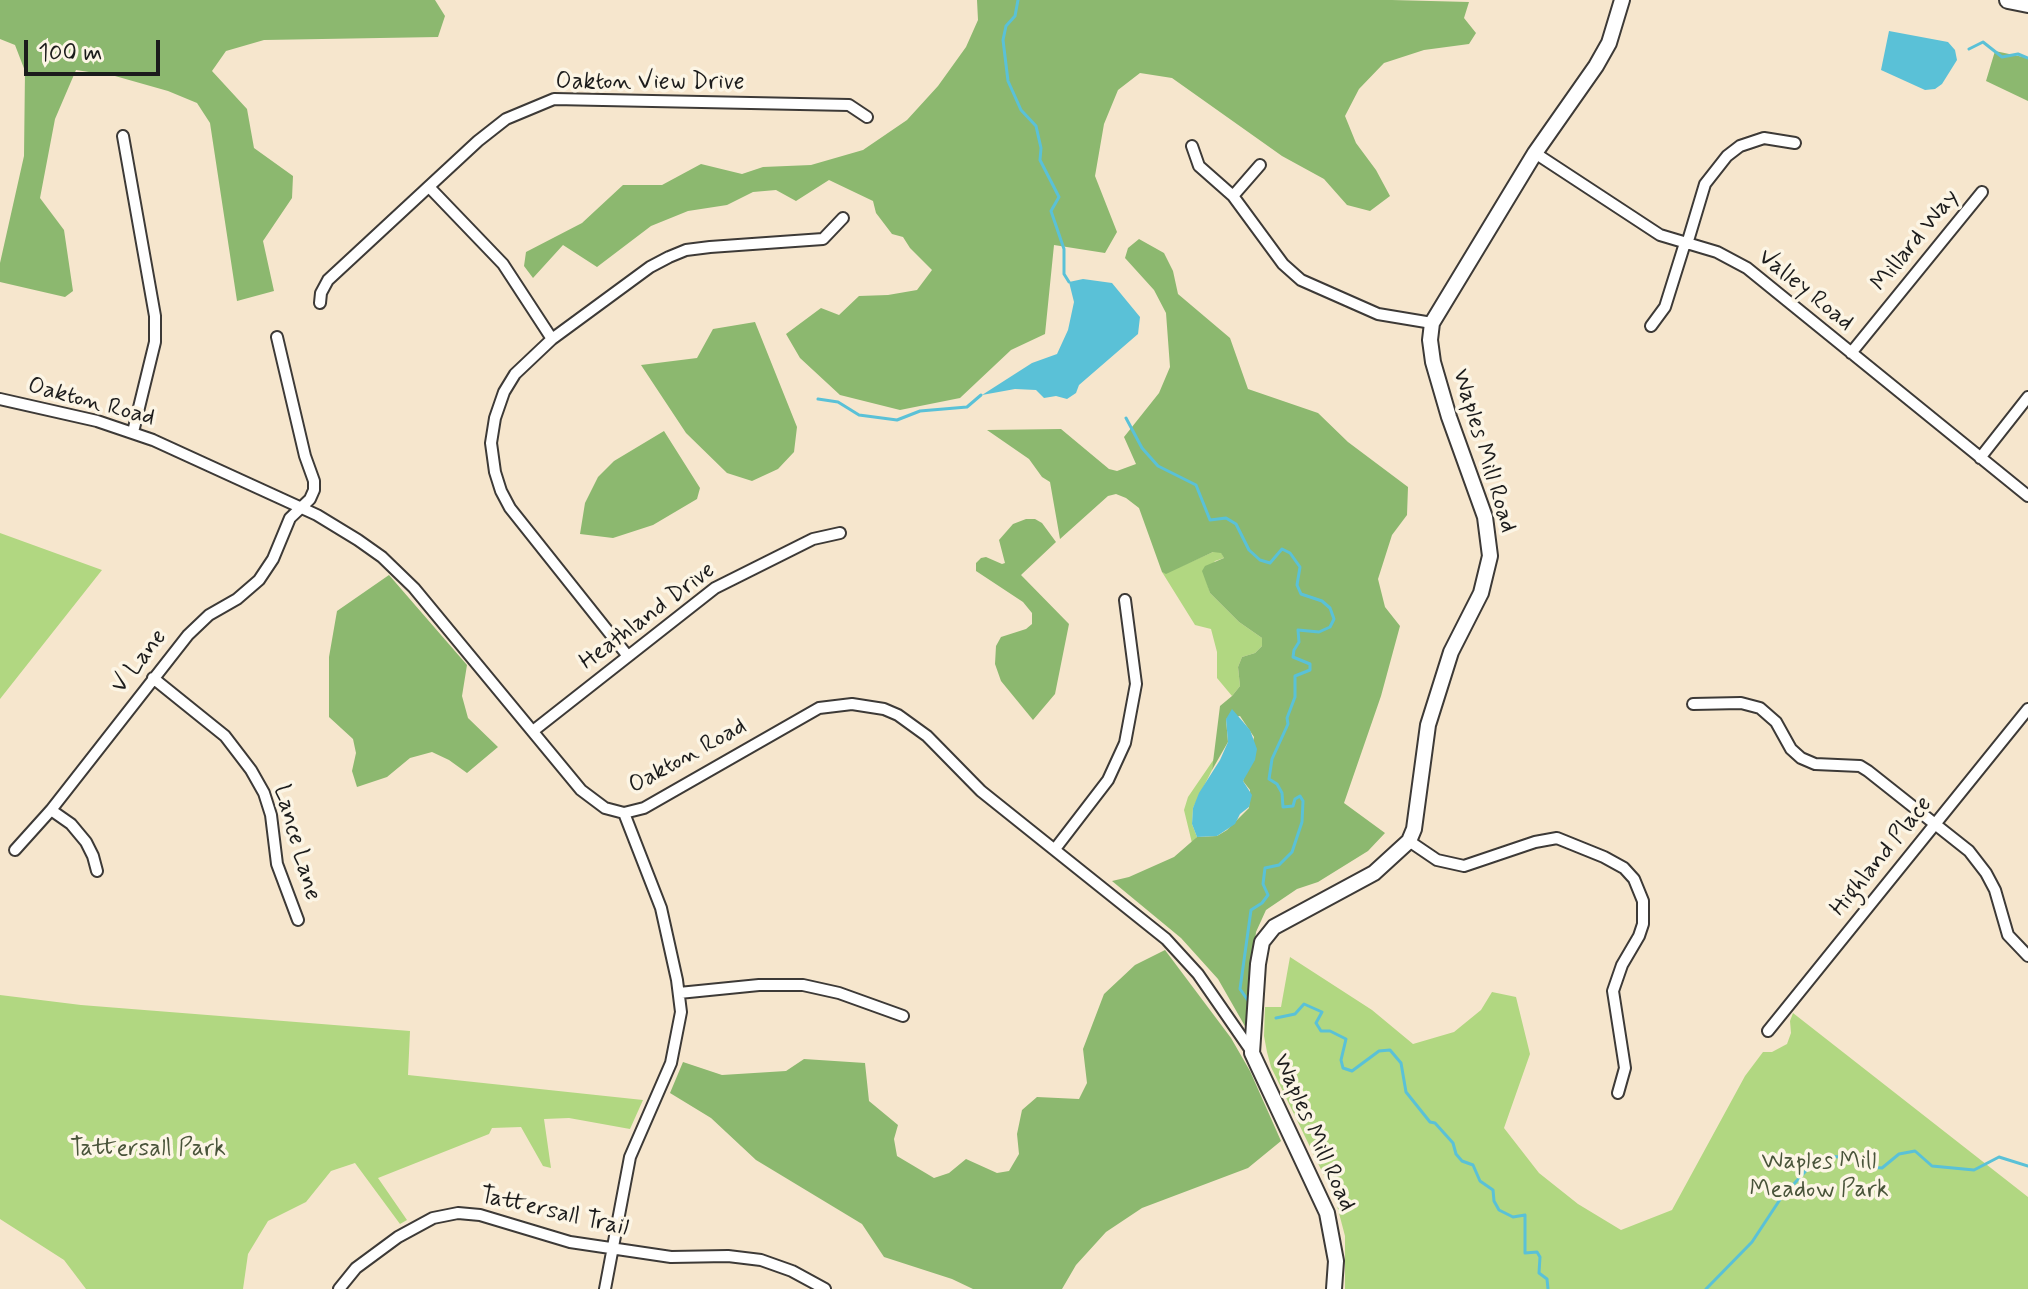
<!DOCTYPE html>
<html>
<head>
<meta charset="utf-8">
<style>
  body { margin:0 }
  #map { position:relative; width:2028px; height:1289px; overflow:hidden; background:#f6e6cd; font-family:Mynerve,sans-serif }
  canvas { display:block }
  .scale { position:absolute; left:24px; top:40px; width:136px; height:36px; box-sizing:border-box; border:4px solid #1c1c1c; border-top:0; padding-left:10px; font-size:24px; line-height:28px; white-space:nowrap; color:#1c1c1c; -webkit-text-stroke:6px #fcf5e5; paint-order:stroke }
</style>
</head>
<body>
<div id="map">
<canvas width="2028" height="1289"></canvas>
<div class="scale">100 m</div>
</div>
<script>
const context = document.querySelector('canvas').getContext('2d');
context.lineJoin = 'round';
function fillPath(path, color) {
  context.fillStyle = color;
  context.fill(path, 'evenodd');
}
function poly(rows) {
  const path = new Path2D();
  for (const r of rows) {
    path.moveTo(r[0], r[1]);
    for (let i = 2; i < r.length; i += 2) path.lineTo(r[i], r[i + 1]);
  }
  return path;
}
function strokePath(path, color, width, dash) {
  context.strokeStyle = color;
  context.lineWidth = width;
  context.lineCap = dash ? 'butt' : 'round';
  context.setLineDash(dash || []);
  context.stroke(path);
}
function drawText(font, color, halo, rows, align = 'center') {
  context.font = font + ' Mynerve,sans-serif';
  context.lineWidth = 7;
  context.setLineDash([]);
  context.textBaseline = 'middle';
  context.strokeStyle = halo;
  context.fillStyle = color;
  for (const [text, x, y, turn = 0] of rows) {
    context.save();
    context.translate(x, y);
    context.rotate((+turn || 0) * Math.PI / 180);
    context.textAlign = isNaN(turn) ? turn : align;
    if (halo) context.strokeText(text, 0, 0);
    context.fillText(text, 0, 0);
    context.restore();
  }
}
const green = poly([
  [0,533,102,570,0,699],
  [1213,552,1221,552,1224,558,1215,561,1205,576,1210,593,1239,622,1262,638,1262,646,1255,653,1242,657,1238,667,1240,686,1232,696,1217,678,1217,652,1211,629,1195,625,1162,572,1166,573],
  [1214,759,1212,770,1193,808,1192,824,1197,837,1192,843,1184,810,1188,797],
  [1290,957,1372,1010,1413,1044,1454,1032,1481,1010,1492,992,1516,997,1530,1054,1504,1128,1539,1173,1578,1204,1621,1230,1672,1210,1745,1076,1763,1052,1772,1052,1787,1044,1791,1033,1790,1021,1793,1013,2028,1197,2028,1289,1345,1289,1345,1236,1335,1198,1271,1067,1267,1052,1264,1036,1265,1007,1281,1007],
  [0,995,81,1005,410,1031,408,1075,643,1100,630,1129,569,1118,544,1119,551,1168,543,1166,521,1127,492,1128,489,1134,378,1178,407,1220,400,1224,355,1163,331,1171,306,1202,268,1221,248,1254,243,1289,86,1289,64,1260,0,1219]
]);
const forest = poly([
  [0,0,435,0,445,16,438,37,264,40,226,51,212,71,247,109,254,148,293,176,292,198,263,241,274,291,237,301,210,123,197,103,168,91,115,76,76,70,55,119,40,198,64,230,73,291,65,297,0,282,0,263,24,156,25,71,15,45,0,39],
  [977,0,1392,0,1469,2,1464,18,1476,33,1469,44,1424,50,1384,63,1359,89,1345,116,1356,143,1376,170,1390,196,1370,211,1347,205,1324,179,1282,156,1172,78,1140,73,1118,90,1104,124,1095,176,1117,232,1105,253,1054,245,1045,334,1011,350,960,398,900,410,840,395,800,358,786,334,821,308,839,315,859,296,888,295,917,290,932,270,910,248,903,237,892,234,876,213,873,201,829,180,796,201,776,190,753,192,727,205,688,211,651,226,597,267,563,245,533,278,524,266,526,252,582,223,623,185,662,185,701,164,742,174,763,167,811,165,863,150,907,120,938,86,966,47,978,20],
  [1995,51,2028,58,2028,101,1986,81],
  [1139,239,1164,253,1173,271,1178,294,1230,338,1248,389,1318,413,1348,442,1408,487,1407,515,1392,535,1378,579,1385,607,1400,626,1381,696,1344,803,1385,833,1368,851,1318,882,1297,889,1266,910,1256,932,1246,1028,1218,979,1181,938,1112,881,1129,877,1174,857,1197,837,1217,836,1227,830,1249,808,1250,790,1243,781,1254,737,1240,716,1226,719,1228,742,1212,770,1220,706,1232,696,1240,686,1238,667,1242,657,1255,653,1262,646,1262,638,1239,622,1210,593,1202,571,1205,566,1224,558,1221,553,1213,552,1166,574,1162,572,1139,508,1126,498,1116,494,1108,496,1060,539,1050,482,1042,477,1029,459,987,430,1061,429,1109,469,1117,471,1136,464,1124,437,1159,393,1170,367,1166,313,1154,290,1125,258,1128,248],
  [755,322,797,427,794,452,778,469,752,481,727,473,686,433,641,365,697,358,713,329],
  [664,431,700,488,697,499,653,525,613,538,580,534,585,503,598,477,614,461],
  [1026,519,1035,519,1042,523,1056,542,1021,575,1069,624,1055,694,1033,720,1001,681,995,664,996,646,1001,637,1026,629,1032,624,1032,613,1023,602,976,571,976,563,981,558,986,557,1002,564,1005,563,999,540,1013,524],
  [389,575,467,665,462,696,468,718,498,747,467,773,449,760,432,752,410,758,387,777,357,787,352,771,356,753,353,739,329,717,329,657,337,611],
  [1165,950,1231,1038,1250,1071,1281,1141,1248,1168,1142,1208,1106,1232,1076,1265,1062,1289,973,1289,952,1279,884,1257,862,1224,756,1160,711,1118,670,1093,683,1062,722,1075,786,1071,804,1059,865,1063,869,1101,898,1125,894,1139,897,1156,934,1178,949,1173,966,1159,997,1173,1009,1171,1019,1154,1017,1134,1022,1110,1037,1097,1079,1099,1087,1083,1083,1049,1104,994,1135,965]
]);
const water = poly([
  [1889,31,1948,42,1955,50,1957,60,1942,84,1935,89,1925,90,1881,70],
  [1083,279,1112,283,1140,317,1138,334,1079,385,1076,393,1067,399,1056,396,1044,398,1036,390,1015,389,982,395,1032,363,1057,354,1068,330,1074,302,1069,282],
  [1232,709,1250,730,1257,749,1255,760,1243,781,1252,795,1249,807,1240,814,1235,824,1217,836,1197,837,1192,824,1193,808,1199,793,1220,760,1228,742,1226,719]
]);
const stream = poly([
  [1018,0,1015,16,1006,26,1003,40,1008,81,1021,110,1036,126,1041,148,1040,160,1059,197,1051,211,1064,249,1064,274,1069,282],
  [1969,49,1983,42,2002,57,2018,54,2028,58],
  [818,399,838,402,859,415,897,420,920,411,967,407,981,395],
  [1126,418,1142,448,1158,466,1196,485,1210,520,1226,518,1236,524,1249,550,1260,560,1270,563,1282,549,1290,553,1300,567,1297,585,1301,594,1322,601,1330,608,1334,619,1330,627,1319,632,1298,630,1299,642,1294,650,1293,657,1310,664,1310,670,1295,676,1295,697,1287,718,1288,724,1272,759,1269,779,1277,784,1282,793,1283,807,1293,806,1295,799,1300,796,1303,801,1302,822,1292,852,1279,865,1265,868,1263,884,1268,895,1262,903,1251,910,1240,989,1249,1002],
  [1276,1018,1295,1014,1304,1004,1322,1012,1316,1023,1321,1031,1330,1031,1346,1039,1341,1060,1343,1068,1352,1071,1379,1051,1390,1050,1401,1063,1406,1092,1430,1122,1435,1123,1453,1143,1456,1154,1462,1161,1473,1165,1480,1181,1493,1190,1494,1201,1499,1210,1513,1217,1525,1215,1525,1253,1537,1252,1540,1257,1539,1273,1547,1279,1548,1289],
  [1706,1289,1752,1242,1781,1198,1813,1163,1827,1156,1865,1159,1869,1167,1882,1168,1899,1154,1915,1151,1932,1166,1974,1170,1999,1157,2028,1166]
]);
const minor = poly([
  [123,136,155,316,155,342,133,432],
  [1192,146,1199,166,1233,196,1283,264,1301,280,1378,314,1432,323],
  [1535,153,1660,235,1717,252,1747,268,2028,496],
  [430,188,503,264,552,339],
  [1233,196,1260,165],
  [1687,244,1705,184,1727,156,1740,146,1764,138,1795,143],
  [320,303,321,293,328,280,478,141,506,119,554,99,849,105,867,117],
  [1651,326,1665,307,1685,243],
  [1851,353,1982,192],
  [0,399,97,421,153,440,317,515,358,540,382,557,414,588,581,790,605,808,624,813,644,808,819,708,852,704,884,709,898,715,927,736,981,791,1166,939,1198,974,1252,1052],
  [1980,458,2028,397],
  [627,655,510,508,501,491,495,472,491,443,495,418,504,392,515,374,552,339,650,267,669,257,686,250,710,247,823,239,843,218],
  [153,678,225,736,251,770,264,793,271,815,277,864,298,920],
  [1693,704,1741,703,1760,708,1776,722,1791,749,1801,758,1815,764,1860,766,1868,771,1969,851,1986,873,1995,890,2008,935,2028,956],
  [533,731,715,588,813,539,840,533],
  [51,810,71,824,86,842,93,856,97,871],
  [1409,841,1437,860,1464,866,1535,842,1557,838,1604,857,1624,868,1634,879,1643,901,1643,924,1639,936,1622,965,1613,991,1625,1068,1618,1093],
  [1055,849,1108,780,1125,743,1136,684,1125,600],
  [15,850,51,810,188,635,209,615,237,599,259,580,273,559,290,518,310,499,314,490,314,481,305,456,277,337],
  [679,993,759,985,803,985,839,993,903,1016],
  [1768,1031,2028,709],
  [339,1289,356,1268,398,1237,433,1218,458,1213,480,1215,570,1242,671,1257,728,1256,761,1260,792,1271,825,1289],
  [605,1289,630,1157,671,1063,681,1012,677,980,661,908,624,813]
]);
const major = poly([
  [1334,1289,1336,1261,1327,1213,1252,1053,1258,964,1262,942,1274,927,1374,873,1409,841,1414,829,1428,725,1451,652,1481,593,1490,556,1485,517,1449,417,1433,362,1430,340,1432,323,1535,153,1596,66,1609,43,1622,0]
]);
const highway = poly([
  [2008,0,2028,4]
]);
const streetNames = [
  ["Oakton View Drive",650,83],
  ["Millard Way",1916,241,-51],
  ["Valley Road",1805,291,39],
  ["Oakton Road",91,403,15],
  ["Waples Mill Road",1483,451,73],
  ["Heathland Drive",648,617,-37],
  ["V Lane",140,662,-52],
  ["Oakton Road",688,757,-29],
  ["Lance Lane",296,843,74],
  ["Highland Place",1882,857,-51],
  ["Waples Mill Road",1313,1133,66],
  ["Tattersall Trail",554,1213,13]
];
const parkNames = [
  ["Tattersall Park",148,1150],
  ["Waples Mill",1819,1163],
  ["Meadow Park",1819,1191]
];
fillPath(green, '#b1d781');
fillPath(forest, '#8cb86f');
fillPath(water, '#5ac1d7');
strokePath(stream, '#5ac1d7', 3);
strokePath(minor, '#3d3a37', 14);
strokePath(major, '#3d3a37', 18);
strokePath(highway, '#3d3a37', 20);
strokePath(minor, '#fff', 10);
strokePath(major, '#fff', 14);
strokePath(highway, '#fff', 16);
drawText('24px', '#1c1c1c', '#fcf5e5', streetNames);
drawText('24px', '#49543a', '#fcf5e5', parkNames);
</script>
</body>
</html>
